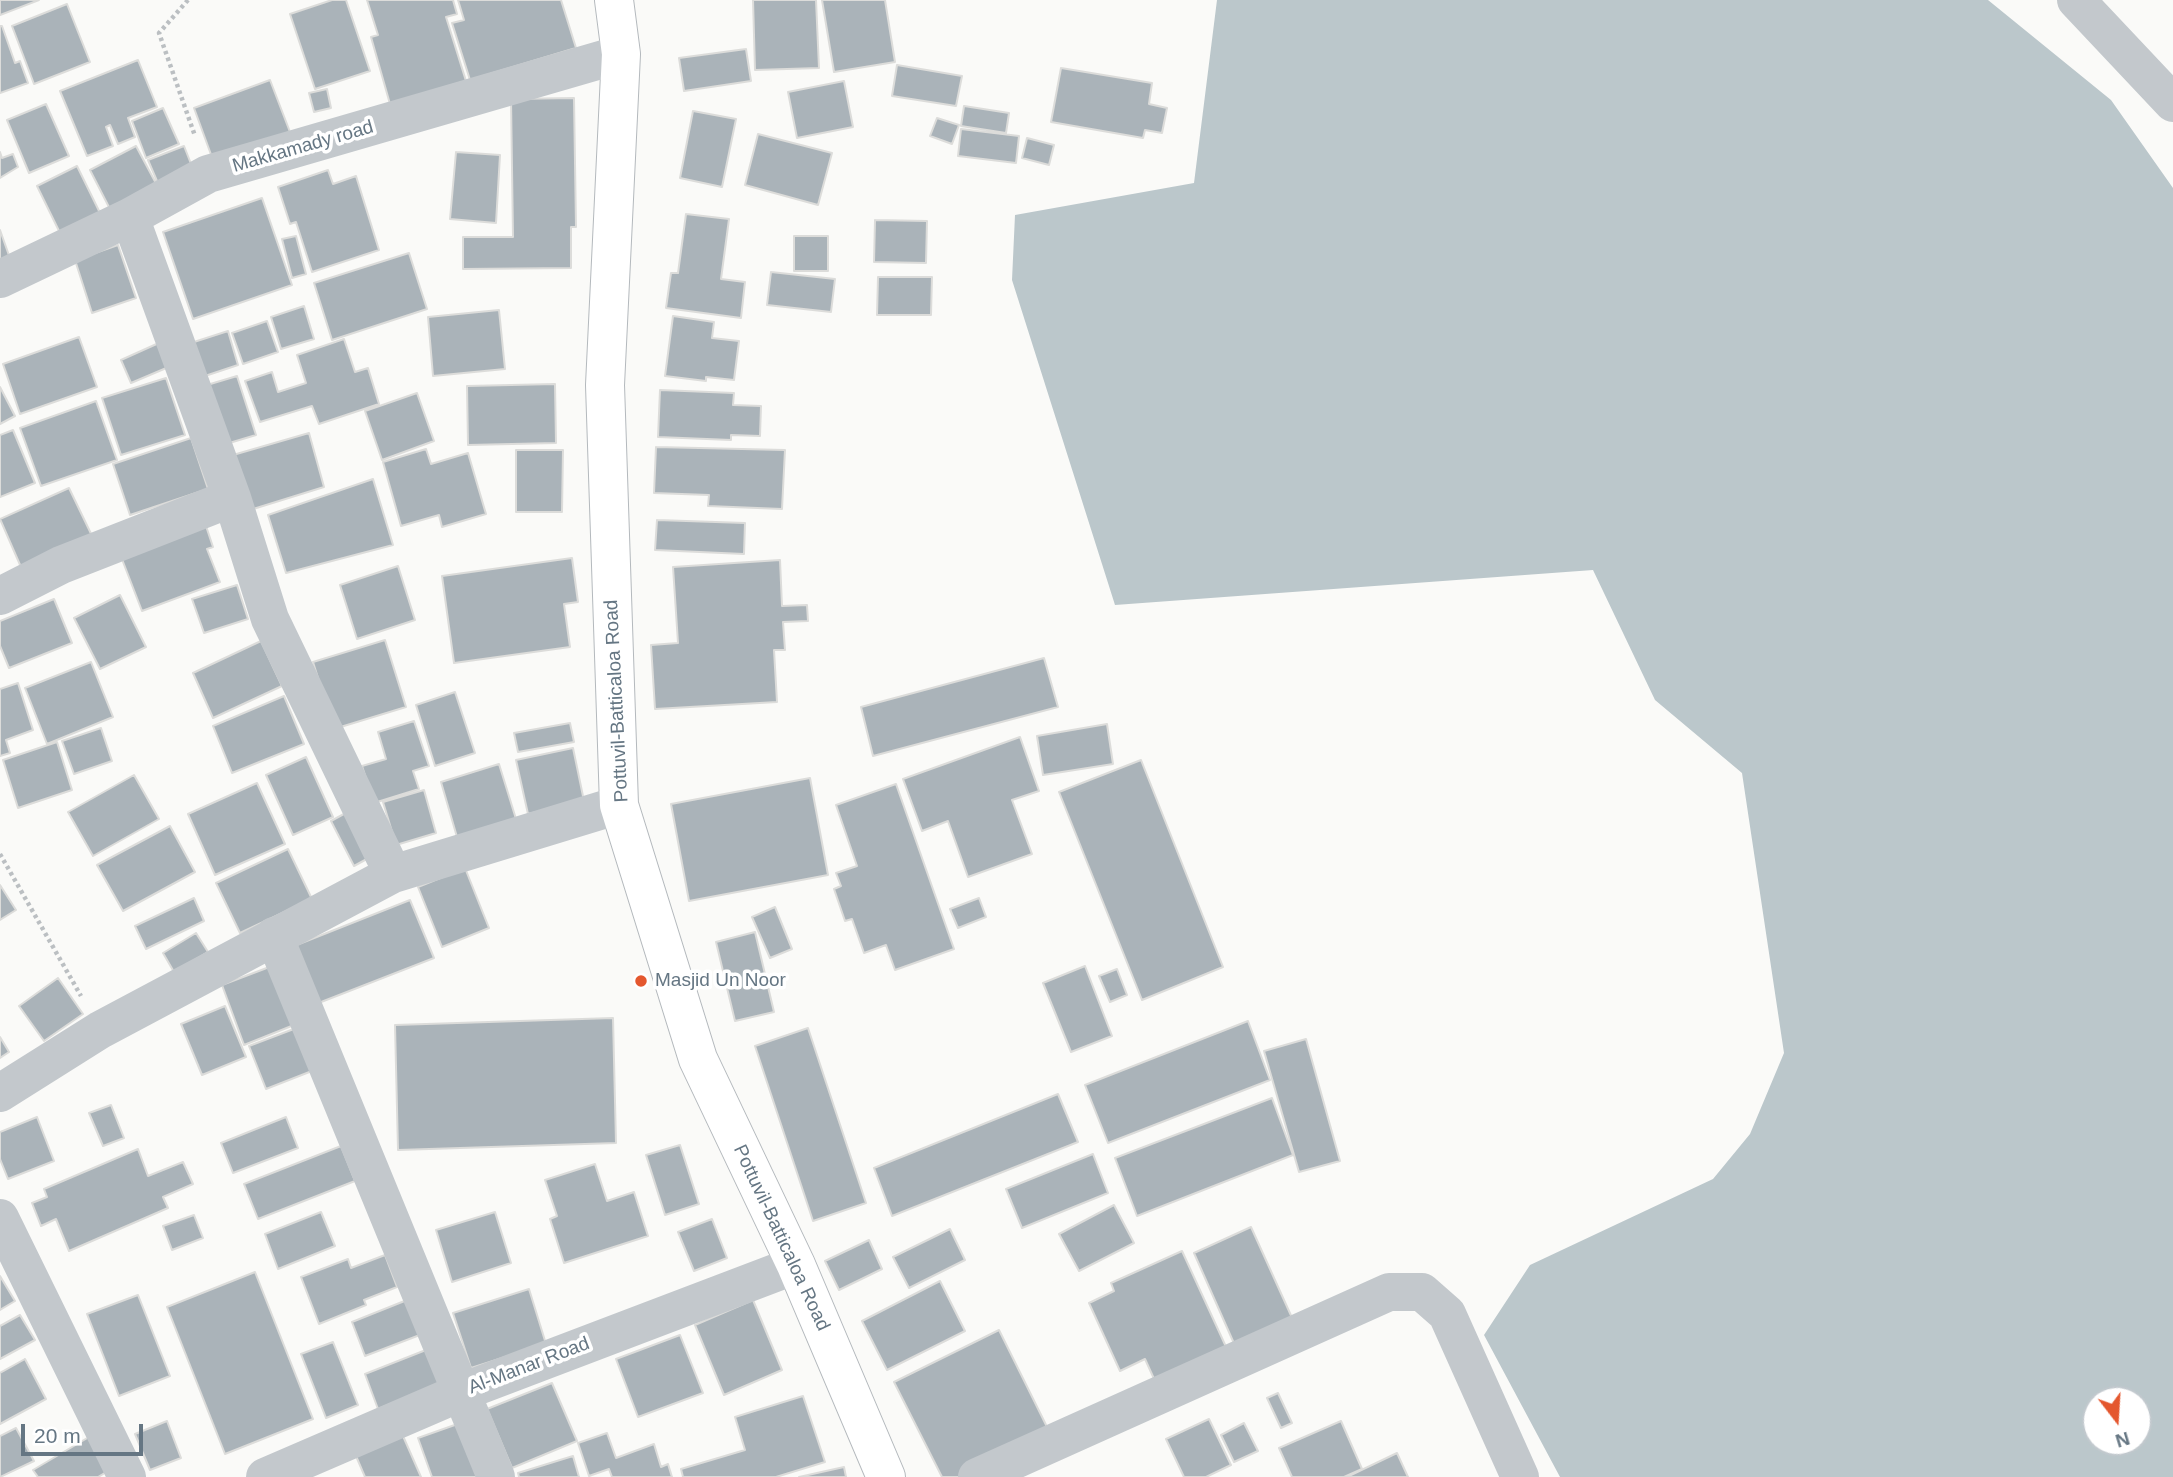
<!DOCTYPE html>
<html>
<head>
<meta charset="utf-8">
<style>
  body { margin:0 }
  #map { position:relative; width:2173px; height:1477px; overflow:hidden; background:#fafaf8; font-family:Arial,sans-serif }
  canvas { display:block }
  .north { position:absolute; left:2082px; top:1386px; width:70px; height:70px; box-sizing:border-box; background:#fff; border:2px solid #c1c8cd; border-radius:50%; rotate:163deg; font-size:19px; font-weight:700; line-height:28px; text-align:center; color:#657683 }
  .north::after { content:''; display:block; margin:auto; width:24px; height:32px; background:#e4572e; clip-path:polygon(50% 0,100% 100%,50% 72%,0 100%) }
  .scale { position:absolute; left:21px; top:1424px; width:122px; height:32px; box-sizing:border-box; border:4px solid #657683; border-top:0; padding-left:9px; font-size:21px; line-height:24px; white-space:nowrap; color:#657683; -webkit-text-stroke:5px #fff; paint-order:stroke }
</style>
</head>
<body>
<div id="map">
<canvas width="2173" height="1477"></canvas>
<div class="north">N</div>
<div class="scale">20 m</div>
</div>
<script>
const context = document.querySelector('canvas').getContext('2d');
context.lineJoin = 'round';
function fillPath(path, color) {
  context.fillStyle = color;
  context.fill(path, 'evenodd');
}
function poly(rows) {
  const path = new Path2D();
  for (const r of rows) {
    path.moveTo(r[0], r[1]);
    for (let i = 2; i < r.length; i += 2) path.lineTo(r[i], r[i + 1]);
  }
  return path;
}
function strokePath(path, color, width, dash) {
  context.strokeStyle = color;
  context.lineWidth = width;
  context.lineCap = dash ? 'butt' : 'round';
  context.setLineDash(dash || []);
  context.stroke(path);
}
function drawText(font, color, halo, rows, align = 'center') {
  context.font = font + ' Arial,sans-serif';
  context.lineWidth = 7;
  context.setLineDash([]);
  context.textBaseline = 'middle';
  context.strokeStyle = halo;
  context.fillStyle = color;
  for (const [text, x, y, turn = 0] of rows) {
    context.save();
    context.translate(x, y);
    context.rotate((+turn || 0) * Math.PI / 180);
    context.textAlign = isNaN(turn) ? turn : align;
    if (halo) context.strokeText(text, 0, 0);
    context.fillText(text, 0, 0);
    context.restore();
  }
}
const water = poly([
  [1217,0,1988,0,2111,100,2173,188,2173,1477,1560,1477,1484,1335,1530,1265,1713,1179,1750,1134,1784,1053,1742,773,1655,700,1593,570,1115,605,1012,280,1015,215,1194,183],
  [2096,1400,2138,1400,2138,1442,2096,1442]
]);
const building = poly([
  [0,0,39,0,0,15,0,0],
  [332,0,346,0,370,71,315,89,290,14,332,0],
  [367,0,453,0,457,14,446,17,466,81,390,104,371,37,378,35,367,0],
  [458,0,561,0,576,48,470,80,452,23,464,20,458,0],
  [753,0,816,0,819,68,755,70,753,0],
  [822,0,885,0,895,62,834,72,822,0],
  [67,4,90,62,34,84,12,26,67,4],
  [0,26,2,26,15,63,20,61,28,83,0,93,0,26],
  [746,49,751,81,684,91,679,58,746,49],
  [138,60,157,107,128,118,135,137,118,144,110,125,106,127,113,146,87,156,60,91,138,60],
  [897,65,962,76,956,106,892,96,897,65],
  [1061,68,1152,83,1149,104,1167,108,1162,133,1145,130,1143,138,1051,122,1061,68],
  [270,80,290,132,213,160,194,108,270,80],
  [844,81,853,127,797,138,788,92,844,81],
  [327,89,331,108,314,112,309,93,327,89],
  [574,98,576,227,571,227,571,268,463,269,463,237,513,237,511,99,574,98],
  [46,104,69,156,29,173,7,120,46,104],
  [964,106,1009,113,1006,133,961,126,964,106],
  [163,108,179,144,146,158,132,121,163,108],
  [693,111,736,119,722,187,680,178,693,111],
  [937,118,959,125,952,144,930,136,937,118],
  [961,129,1019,136,1016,163,958,156,961,129],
  [758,134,832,153,818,205,745,185,758,134],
  [1027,138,1054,145,1049,165,1022,158,1027,138],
  [136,146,159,189,112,213,90,170,136,146],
  [184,146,195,174,160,188,148,160,184,146],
  [0,152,2,158,13,154,18,167,0,178,0,152],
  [456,152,500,155,496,223,450,219,456,152],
  [77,166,102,217,62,237,37,186,77,166],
  [328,170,333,184,356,176,379,250,312,272,296,222,290,224,278,187,328,170],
  [262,198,292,285,193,319,163,232,262,198],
  [686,214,729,219,721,279,745,282,741,318,666,308,671,273,678,273,686,214],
  [875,220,927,221,926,263,874,262,875,220],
  [0,230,12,264,0,268,0,230],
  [296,236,306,274,292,278,282,239,296,236],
  [794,236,828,236,828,271,794,271,794,236],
  [118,245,136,298,92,313,75,260,118,245],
  [409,253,427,309,332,340,314,283,409,253],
  [771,272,835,279,831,312,767,305,771,272],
  [878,277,932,277,931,315,877,315,878,277],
  [304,306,314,339,281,349,271,317,304,306],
  [499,310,505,369,433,376,428,317,499,310],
  [673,316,714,322,712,338,739,341,734,380,706,377,706,381,665,376,673,316],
  [267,321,278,352,243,364,232,333,267,321],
  [228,331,238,365,205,376,194,342,228,331],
  [79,337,97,387,20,414,3,364,79,337],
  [344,339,355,372,368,368,379,404,319,424,312,406,260,422,245,381,272,372,278,392,306,383,297,355,344,339],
  [161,342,171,366,131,383,121,360,161,342],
  [237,376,256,435,226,444,207,385,237,376],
  [166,378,185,435,121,455,102,398,166,378],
  [555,384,556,443,468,445,467,386,555,384],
  [0,387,15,416,0,424,0,387],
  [660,390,734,393,733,405,761,406,760,436,731,435,731,440,658,437,660,390],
  [417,393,434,441,382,460,365,411,417,393],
  [96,401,117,460,41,486,20,428,96,401],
  [13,430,35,483,0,497,0,435,13,430],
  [309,433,324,487,250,510,233,455,309,433],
  [191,438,208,489,130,515,113,464,191,438],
  [656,447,785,450,782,509,708,506,709,495,654,493,656,447],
  [426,449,431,464,468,453,486,514,442,527,439,515,401,526,383,462,426,449],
  [516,450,563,450,562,512,516,512,516,450],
  [373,479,393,545,286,573,268,515,373,479],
  [69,488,95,542,24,574,0,519,69,488],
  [657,520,745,523,744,554,655,550,657,520],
  [205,523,213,547,207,549,220,582,142,611,120,554,205,523],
  [572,558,578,602,564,604,570,647,454,663,442,576,572,558],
  [780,560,782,606,807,605,808,621,783,622,785,650,774,650,777,702,655,709,651,645,678,643,673,567,780,560],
  [398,566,415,620,357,639,340,585,398,566],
  [237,585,248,619,204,633,192,599,237,585],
  [120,595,146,647,100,669,74,618,120,595],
  [54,599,72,643,9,668,0,646,0,621,54,599],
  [385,640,406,707,334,729,313,662,385,640],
  [261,641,282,686,213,718,193,673,261,641],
  [1044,658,1058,707,873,756,861,707,1044,658],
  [91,662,113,717,47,744,25,688,91,662],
  [18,683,33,730,6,740,10,753,0,756,0,689,18,683],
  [455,692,475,753,435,766,416,705,455,692],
  [284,696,304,744,232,773,213,726,284,696],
  [414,721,429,766,413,771,419,789,374,803,362,766,386,759,378,732,414,721],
  [570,723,574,742,518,752,514,733,570,723],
  [1107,724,1113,764,1043,775,1037,736,1107,724],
  [101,728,112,761,74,774,62,741,101,728],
  [1020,737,1039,791,1012,800,1032,854,968,877,948,821,922,831,903,779,1020,737],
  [57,742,72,790,18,808,3,760,57,742],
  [573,748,584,801,528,814,516,760,573,748],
  [306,757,333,817,293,835,266,775,306,757],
  [1141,760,1223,967,1142,1000,1059,792,1141,760],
  [499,764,516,819,457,837,441,782,499,764],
  [134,775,159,819,93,856,68,812,134,775],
  [810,778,828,875,689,901,671,804,810,778],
  [257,783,285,844,215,875,188,814,257,783],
  [896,784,954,949,895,970,886,945,864,953,852,919,845,921,834,889,841,886,836,873,857,866,836,805,896,784],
  [424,790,436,833,396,845,383,802,424,790],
  [353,809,376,854,354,866,331,821,353,809],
  [170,826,195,872,123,911,97,865,170,826],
  [288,849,312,899,240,933,216,883,288,849],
  [465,868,489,928,442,947,418,887,465,868],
  [0,885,16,910,0,920,0,885],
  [194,898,204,921,146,949,135,926,194,898],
  [979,898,986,917,958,928,950,909,979,898],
  [410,900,434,958,316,1004,294,946,410,900],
  [775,907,792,949,770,958,752,917,775,907],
  [755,932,774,1012,735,1021,716,942,755,932],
  [196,933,208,952,174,972,163,953,196,933],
  [272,966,294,1025,244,1045,222,985,272,966],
  [1085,966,1112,1036,1071,1052,1043,983,1085,966],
  [1117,969,1127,995,1110,1002,1099,976,1117,969],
  [58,978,83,1014,44,1041,19,1006,58,978],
  [225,1006,246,1057,202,1075,181,1024,225,1006],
  [613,1018,616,1143,398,1150,395,1025,613,1018],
  [1248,1021,1270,1080,1108,1143,1085,1085,1248,1021],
  [299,1027,317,1069,266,1089,249,1046,299,1027],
  [808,1028,866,1203,813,1221,755,1046,808,1028],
  [0,1037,9,1052,0,1058,0,1037],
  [1306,1039,1340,1161,1299,1172,1264,1051,1306,1039],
  [1058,1094,1078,1142,892,1216,874,1168,1058,1094],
  [1272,1098,1293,1155,1137,1216,1115,1158,1272,1098],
  [111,1105,124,1138,103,1146,89,1113,111,1105],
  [37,1117,54,1161,8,1179,0,1159,0,1132,37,1117],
  [286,1117,298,1148,233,1173,221,1143,286,1117],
  [680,1145,699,1204,665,1215,646,1155,680,1145],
  [341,1146,355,1181,258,1219,244,1184,341,1146],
  [138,1149,148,1176,183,1162,193,1184,163,1197,168,1208,69,1251,56,1219,41,1226,32,1203,47,1197,44,1189,138,1149],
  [1093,1154,1108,1193,1022,1228,1006,1189,1093,1154],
  [595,1164,607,1201,634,1192,648,1236,564,1263,550,1219,557,1216,545,1180,595,1164],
  [1114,1205,1134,1243,1079,1271,1059,1234,1114,1205],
  [321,1212,335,1246,278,1269,265,1234,321,1212],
  [495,1212,511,1263,452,1282,436,1230,495,1212],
  [194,1215,203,1238,172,1250,163,1226,194,1215],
  [712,1219,727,1258,694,1271,678,1232,712,1219],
  [1251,1227,1298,1331,1240,1357,1194,1253,1251,1227],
  [950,1229,965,1260,909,1288,893,1257,950,1229],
  [869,1240,882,1269,839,1290,825,1261,869,1240],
  [1182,1251,1227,1349,1155,1381,1145,1359,1120,1371,1089,1303,1114,1291,1111,1283,1182,1251],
  [385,1255,397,1287,364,1300,366,1305,319,1324,301,1277,348,1259,351,1268,385,1255],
  [255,1272,313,1419,225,1454,167,1307,255,1272],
  [0,1276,15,1301,0,1310,0,1276],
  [940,1281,965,1331,887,1370,862,1321,940,1281],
  [529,1289,546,1344,471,1368,453,1313,529,1289],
  [138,1295,170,1376,119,1396,87,1314,138,1295],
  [412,1298,425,1333,365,1356,352,1322,412,1298],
  [753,1300,782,1370,724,1395,695,1325,753,1300],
  [20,1315,35,1340,0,1359,0,1326,20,1315],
  [999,1330,1051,1435,966,1477,942,1477,894,1382,999,1330],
  [680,1335,703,1393,638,1417,616,1359,680,1335],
  [333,1342,358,1405,326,1418,301,1354,333,1342],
  [436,1346,450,1381,378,1409,365,1374,436,1346],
  [25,1359,46,1399,0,1424,0,1373,25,1359],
  [552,1383,577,1441,512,1468,487,1409,552,1383],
  [1278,1393,1292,1423,1281,1428,1267,1398,1278,1393],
  [803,1396,825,1462,776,1477,683,1477,681,1469,745,1450,735,1417,803,1396],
  [1209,1419,1231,1465,1206,1477,1184,1477,1166,1439,1209,1419],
  [167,1421,181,1458,150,1470,135,1434,167,1421],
  [466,1421,485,1477,432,1477,418,1438,466,1421],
  [1341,1421,1362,1469,1344,1477,1292,1477,1279,1448,1341,1421],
  [1244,1423,1258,1451,1234,1462,1221,1435,1244,1423],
  [16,1428,34,1461,0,1477,0,1436,16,1428],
  [607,1433,616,1458,654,1444,661,1467,668,1464,672,1477,612,1477,609,1469,589,1476,578,1443,607,1433],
  [403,1436,421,1477,365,1477,356,1456,403,1436],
  [89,1437,108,1471,98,1477,38,1477,33,1470,89,1437],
  [1397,1453,1408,1477,1347,1477,1397,1453],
  [573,1456,579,1477,519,1477,518,1473,573,1456],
  [844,1467,846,1477,799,1477,844,1467]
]);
const path = poly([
  [188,0,159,33,195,136],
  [0,854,81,996]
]);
const street = poly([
  [2076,0,2173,103],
  [130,217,232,498,270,619,393,874],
  [0,279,130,217,208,174,621,54],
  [0,596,61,565,232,498],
  [274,936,496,1477],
  [0,1093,100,1030,393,874,619,805],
  [0,1218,127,1477],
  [265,1477,462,1392,796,1265],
  [977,1477,1389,1292,1422,1292,1447,1314,1520,1477]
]);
const highway = poly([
  [614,0,621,54,605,385,619,805,698,1059,796,1265,886,1477]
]);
const markers = [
  [641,981,7,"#e4572e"]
];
const streetNames = [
  ["Makkamady road",303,147,-16],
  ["Pottuvil-Batticaloa Road",617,701,-93],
  ["Pottuvil-Batticaloa Road",781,1238,65],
  ["Al-Manar Road",529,1366,-21]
];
const poiNames = [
  ["Masjid Un Noor",655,981]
];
fillPath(water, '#bbc7cb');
fillPath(building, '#aab3b9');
strokePath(building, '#dcdcda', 2);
strokePath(highway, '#b4b9bd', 40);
strokePath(path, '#bbbfc2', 4.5, [3.5, 3.5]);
strokePath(street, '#c3c8cc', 38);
strokePath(highway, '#fff', 38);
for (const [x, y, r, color] of markers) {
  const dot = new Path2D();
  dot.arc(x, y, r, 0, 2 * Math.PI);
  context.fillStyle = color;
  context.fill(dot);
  strokePath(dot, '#fff', 2.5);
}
drawText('19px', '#657683', '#fff', streetNames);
drawText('19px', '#657683', '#fff', poiNames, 'left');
</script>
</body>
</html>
